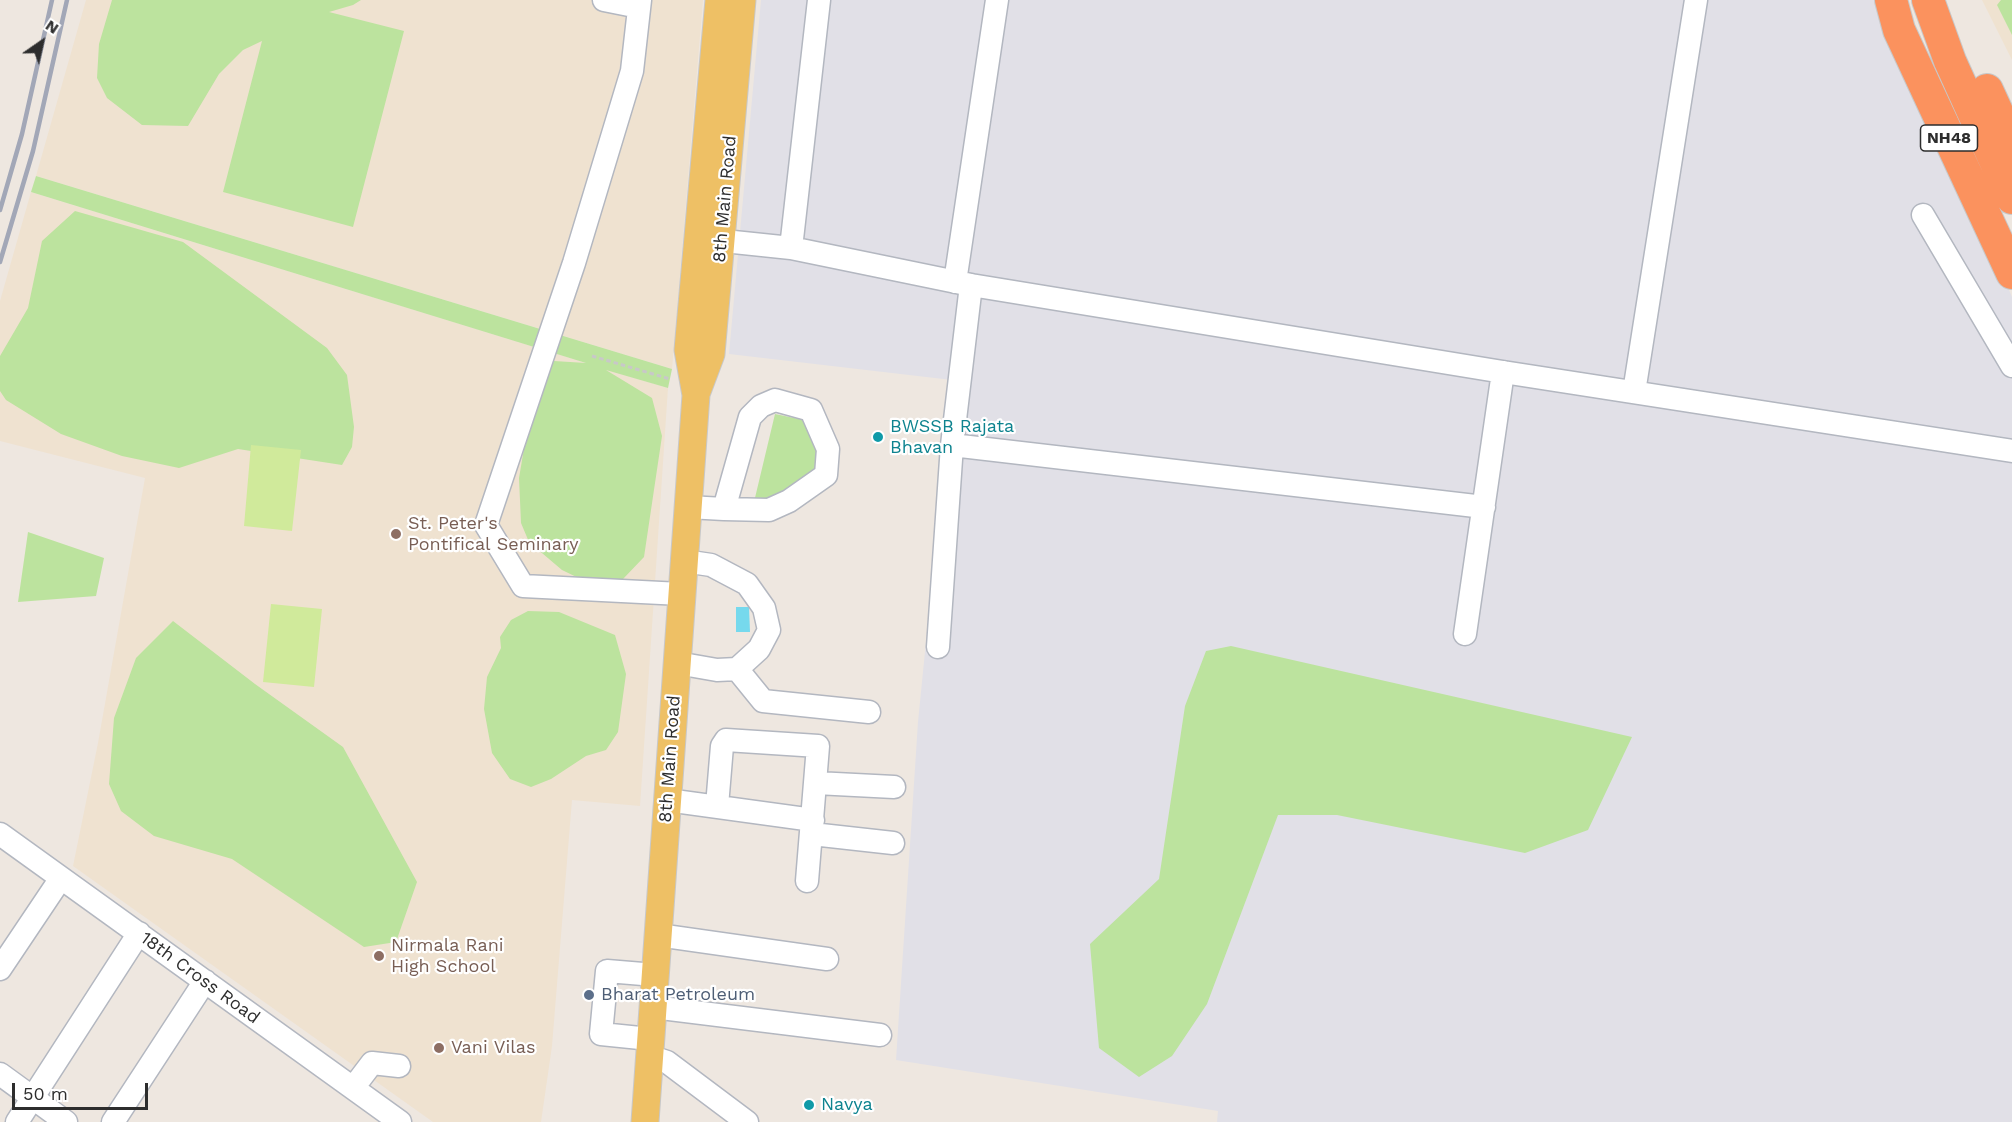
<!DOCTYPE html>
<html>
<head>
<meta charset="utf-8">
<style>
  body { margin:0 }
  #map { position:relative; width:2012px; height:1122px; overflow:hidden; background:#eee7e0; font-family:"Work Sans",sans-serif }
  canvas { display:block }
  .north { position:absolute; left:12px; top:12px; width:60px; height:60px; -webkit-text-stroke:4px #fff; paint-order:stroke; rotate:34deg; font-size:16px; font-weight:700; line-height:24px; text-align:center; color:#2d2d2d }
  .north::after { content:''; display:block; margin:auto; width:21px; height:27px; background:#2d2d2d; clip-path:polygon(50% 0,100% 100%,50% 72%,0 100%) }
  .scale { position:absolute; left:12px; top:1083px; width:136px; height:27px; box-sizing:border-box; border:3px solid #2d2d2d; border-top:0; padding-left:8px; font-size:18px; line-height:21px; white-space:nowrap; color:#2d2d2d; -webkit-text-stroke:4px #fff; paint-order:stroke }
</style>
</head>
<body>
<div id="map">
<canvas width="2012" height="1122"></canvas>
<div class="north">N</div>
<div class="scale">50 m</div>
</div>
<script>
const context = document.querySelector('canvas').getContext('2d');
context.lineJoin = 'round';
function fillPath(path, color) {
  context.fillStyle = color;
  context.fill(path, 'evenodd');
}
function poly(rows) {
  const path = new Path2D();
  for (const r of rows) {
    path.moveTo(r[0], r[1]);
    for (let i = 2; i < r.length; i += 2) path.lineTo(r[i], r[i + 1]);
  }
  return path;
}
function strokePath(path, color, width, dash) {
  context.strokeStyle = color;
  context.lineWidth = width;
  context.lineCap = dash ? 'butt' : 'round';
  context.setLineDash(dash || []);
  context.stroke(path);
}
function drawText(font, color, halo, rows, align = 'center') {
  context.font = font + ' "Work Sans",sans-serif';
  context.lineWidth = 4.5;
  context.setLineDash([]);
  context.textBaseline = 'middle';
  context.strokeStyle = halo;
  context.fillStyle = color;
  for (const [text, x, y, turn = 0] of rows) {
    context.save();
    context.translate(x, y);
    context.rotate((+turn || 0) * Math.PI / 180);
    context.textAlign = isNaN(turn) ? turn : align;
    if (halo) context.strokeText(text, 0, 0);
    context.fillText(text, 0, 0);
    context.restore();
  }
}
const industrial = poly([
  [761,0,1883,0,2012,297,2012,1122,1217,1122,1218,1111,896,1060,918,722,952,380,729,354]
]);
const education = poly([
  [86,0,703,0,672,369,36,176],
  [1982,0,2012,0,2012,60],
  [31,192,668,388,640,806,572,800,552,1046,541,1122,433,1122,73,866,98,743,145,478,0,441,0,301]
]);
const green = poly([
  [112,0,361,0,353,5,329,12,404,31,353,227,223,192,262,41,243,50,219,74,188,126,142,125,107,98,97,78,99,44],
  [2001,0,2012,0,2012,35,1997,5],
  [36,176,672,369,668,388,606,370,652,398,662,436,644,557,623,579,591,584,562,570,529,542,521,523,519,478,531,407,554,361,586,363,31,192],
  [75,211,183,242,327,348,347,375,354,427,352,447,342,465,238,449,179,468,122,456,61,434,6,400,0,391,0,356,28,308,42,241],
  [775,414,804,420,819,450,817,471,786,495,754,502],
  [28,532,104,558,96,596,18,602],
  [528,611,559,612,615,635,626,674,618,732,606,750,586,756,551,779,531,787,510,779,492,753,484,709,487,677,501,648,500,637,511,620],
  [173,621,255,684,343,747,417,882,396,942,364,947,232,859,154,836,121,811,109,784,114,718,136,658],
  [1231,646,1632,737,1588,830,1525,853,1337,815,1278,815,1207,1004,1172,1056,1139,1077,1099,1048,1090,944,1159,879,1185,706,1206,651]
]);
const pitch = poly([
  [251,445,301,450,292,531,244,526],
  [271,604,322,609,314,687,263,682]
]);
const water = poly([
  [736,607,749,607,750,632,736,632]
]);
const path = poly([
  [592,356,670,379]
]);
const minor = poly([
  [604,0,639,7],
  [640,0,632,71,574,263,486,525,523,586,681,594],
  [1923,215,2012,366],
  [705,239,791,248,971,285,1503,372,2012,451],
  [791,248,819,0],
  [955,282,997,0],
  [971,285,952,445,1484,507],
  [1634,392,1696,0],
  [688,507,724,509,769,510,789,501,826,475,828,449,811,410,775,400,761,406,750,417,724,509],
  [1465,634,1503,372],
  [938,647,952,445],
  [677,663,717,670,737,669,759,649,769,630,764,608,747,584,711,565,684,561],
  [737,669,763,701,869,712],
  [816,783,894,787],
  [667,800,813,820],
  [717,806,722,746,726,740,818,746,807,881],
  [0,834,400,1122],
  [812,834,893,843],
  [658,935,827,959],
  [0,969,61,878],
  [653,1007,880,1035],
  [650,1039,601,1034,607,971,655,975],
  [649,1056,667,1062,747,1122],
  [0,1074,66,1122],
  [353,1088,372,1063,399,1066],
  [17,1122,139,933],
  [113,1122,205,981]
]);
const major = poly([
  [696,394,711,354,742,0],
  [645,1122,696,395,688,350,719,0]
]);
const highway = poly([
  [1891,0,1899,30,2012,273],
  [1928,0,1950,61,2012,198],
  [1987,90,2012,144]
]);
const rail = poly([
  [0,210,22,134,52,0],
  [0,262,33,151,67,0]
]);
const markers = [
  [878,437,6,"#0f9aa8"],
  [396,534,6,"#8d6e63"],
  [379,956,6,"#8d6e63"],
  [589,995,6,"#5c6f8a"],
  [439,1048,6,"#8d6e63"],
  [809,1105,6,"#0f9aa8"]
];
const shields = [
  [1949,138,57]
];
const shieldNames = [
  ["NH48",1949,138]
];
const streetNames = [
  ["8th Main Road",725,199,-85],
  ["8th Main Road",670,759,-86],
  ["18th Cross Road",200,978,36]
];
const cultureNames = [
  ["BWSSB Rajata",890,427],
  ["Bhavan",890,448],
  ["Navya",821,1105]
];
const educationNames = [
  ["St. Peter's",408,524],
  ["Pontifical Seminary",408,545],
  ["Nirmala Rani",391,946],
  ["High School",391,967],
  ["Vani Vilas",451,1048]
];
const serviceNames = [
  ["Bharat Petroleum",601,995]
];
fillPath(industrial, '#e1e0e7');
fillPath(education, '#efe2d0');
fillPath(green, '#bce39e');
fillPath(pitch, '#d0ea9b');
fillPath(water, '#76d9ed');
strokePath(minor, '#b3b7c0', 25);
strokePath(major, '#c8c8c8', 29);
strokePath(highway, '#c8c8c8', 34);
strokePath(path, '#c8c8c8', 3, [4.5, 3]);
strokePath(minor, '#fff', 22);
strokePath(major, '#eec065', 27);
strokePath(highway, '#fb925e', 32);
strokePath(rail, '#a2a7b7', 4.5);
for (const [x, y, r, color] of markers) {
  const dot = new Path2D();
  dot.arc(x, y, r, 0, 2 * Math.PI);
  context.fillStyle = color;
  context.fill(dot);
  strokePath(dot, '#fff', 2);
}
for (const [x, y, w] of shields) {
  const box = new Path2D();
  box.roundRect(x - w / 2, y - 13, w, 26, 4.5);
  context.fillStyle = '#fff';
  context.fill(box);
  strokePath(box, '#2d2d2d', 1.5);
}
drawText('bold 16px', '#2d2d2d', null, shieldNames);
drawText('18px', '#2d2d2d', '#fff', streetNames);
drawText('18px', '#0d838f', '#fff', cultureNames, 'left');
drawText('18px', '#785e54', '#fff', educationNames, 'left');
drawText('18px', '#4e5e75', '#fff', serviceNames, 'left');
</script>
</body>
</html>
